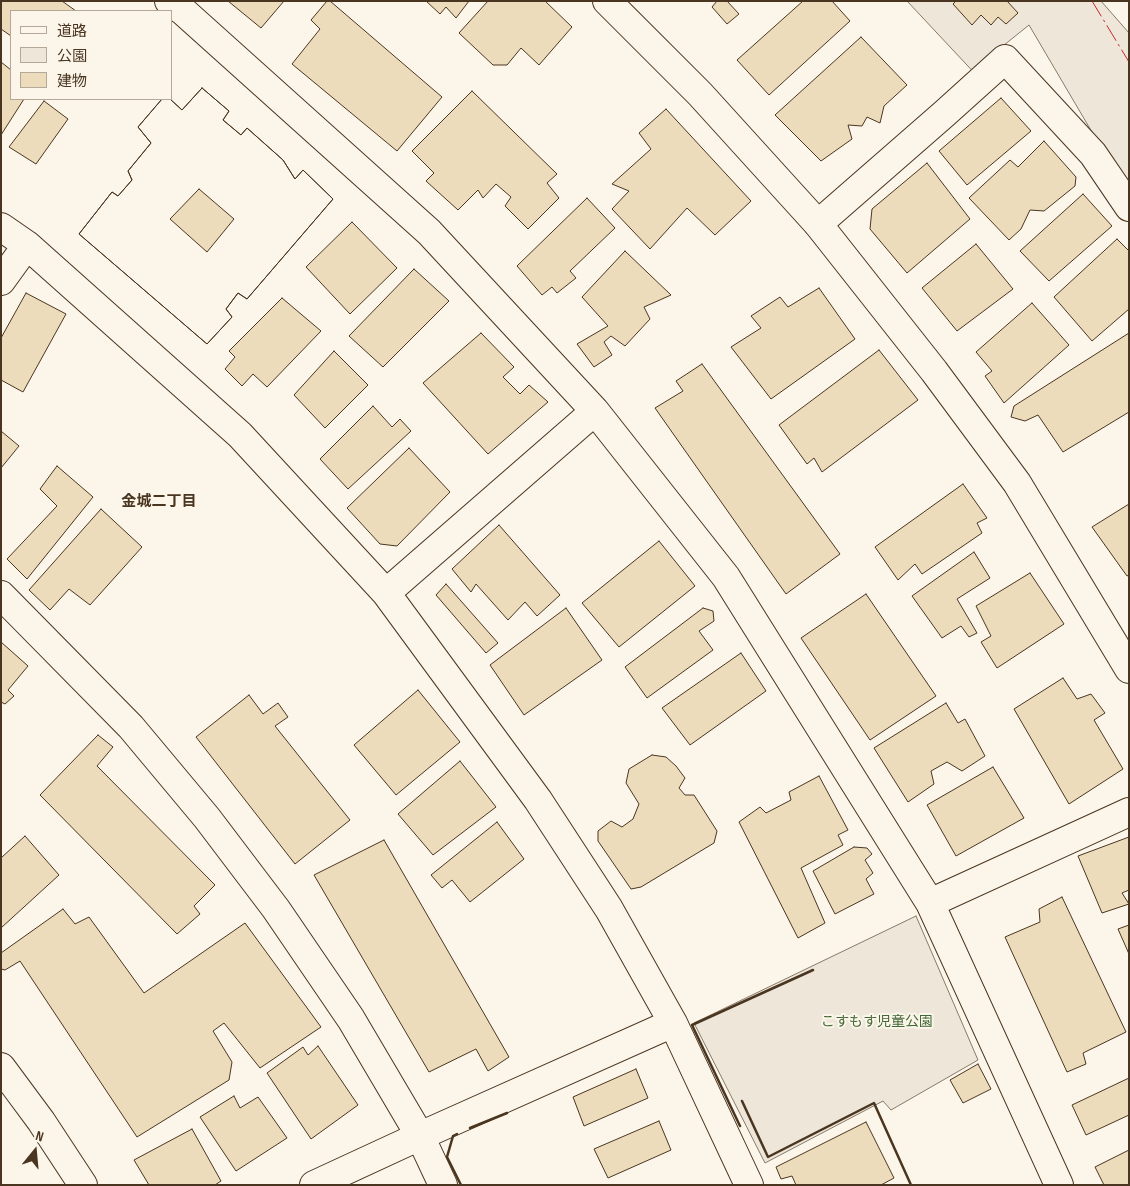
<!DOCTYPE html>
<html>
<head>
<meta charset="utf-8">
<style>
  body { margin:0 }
  #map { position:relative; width:1130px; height:1186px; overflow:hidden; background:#fbf6e9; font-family:"Sofia Sans Condensed","Noto Sans JP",sans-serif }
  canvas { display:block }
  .frame { position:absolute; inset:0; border:2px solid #4a3520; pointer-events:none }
  .legend { position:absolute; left:10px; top:10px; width:162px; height:90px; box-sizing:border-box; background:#fbf6e9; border:1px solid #b4a999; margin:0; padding:6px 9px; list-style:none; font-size:15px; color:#4a3520 }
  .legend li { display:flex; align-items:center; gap:10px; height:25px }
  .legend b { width:25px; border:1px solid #b4a999 }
  .north { position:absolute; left:10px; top:1126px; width:50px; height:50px; -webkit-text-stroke:4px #fbf6e9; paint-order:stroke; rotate:17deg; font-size:14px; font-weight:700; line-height:20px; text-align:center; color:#4a3520 }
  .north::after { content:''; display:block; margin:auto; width:18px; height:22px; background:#4a3520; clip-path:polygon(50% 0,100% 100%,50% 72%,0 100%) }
</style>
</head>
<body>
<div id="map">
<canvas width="1130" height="1186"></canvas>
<div class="frame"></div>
<ul class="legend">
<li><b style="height:6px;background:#fbf6e9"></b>道路</li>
<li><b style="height:14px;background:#ede6d9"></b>公園</li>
<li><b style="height:14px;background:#ecdcbc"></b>建物</li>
</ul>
<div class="north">N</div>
</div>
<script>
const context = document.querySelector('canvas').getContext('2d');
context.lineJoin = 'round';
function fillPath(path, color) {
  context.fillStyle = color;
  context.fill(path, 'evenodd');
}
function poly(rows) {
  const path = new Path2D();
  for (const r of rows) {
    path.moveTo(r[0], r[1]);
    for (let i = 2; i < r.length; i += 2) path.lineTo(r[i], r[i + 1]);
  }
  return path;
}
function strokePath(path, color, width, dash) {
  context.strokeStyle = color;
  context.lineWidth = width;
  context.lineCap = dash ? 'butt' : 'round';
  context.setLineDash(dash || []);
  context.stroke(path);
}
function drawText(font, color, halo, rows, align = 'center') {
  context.font = font + ' "Sofia Sans Condensed","Noto Sans JP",sans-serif';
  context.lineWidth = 4;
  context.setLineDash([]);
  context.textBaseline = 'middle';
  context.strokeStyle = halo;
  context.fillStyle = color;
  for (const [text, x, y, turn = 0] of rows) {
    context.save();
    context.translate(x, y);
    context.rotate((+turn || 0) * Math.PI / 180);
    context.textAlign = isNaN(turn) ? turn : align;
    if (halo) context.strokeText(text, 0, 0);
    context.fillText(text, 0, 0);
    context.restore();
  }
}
const green = poly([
  [907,1,1101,1,1129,33,1129,195,1029,25,973,70,981,80,907,1],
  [916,916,978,1060,891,1110,883,1101,765,1163,694,1023,916,916]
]);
const building = poly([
  [1,1,62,1,76,11,11,11,11,36,1,29,1,1],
  [228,1,284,1,261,28,228,1],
  [327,1,330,1,442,97,397,151,292,64,320,29,311,20,327,1],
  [426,1,469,1,456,18,446,7,440,14,426,1],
  [488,1,545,1,572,27,539,65,521,48,507,65,493,65,459,33,488,1],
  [717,1,727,1,739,14,727,24,712,7,717,1],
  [803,1,832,1,850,21,769,95,737,60,803,1],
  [956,1,1007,1,1018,13,1006,24,998,17,991,25,981,15,972,25,953,4,956,1],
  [861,37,907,85,884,106,880,123,867,117,862,126,848,125,852,139,821,161,775,115,861,37],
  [1,62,11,70,11,99,24,99,1,135,1,62],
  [202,88,229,111,223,120,241,135,247,128,283,160,295,179,303,170,333,199,247,299,238,293,226,309,232,317,207,344,79,234,112,192,118,196,132,180,128,171,151,143,138,127,162,99,170,99,182,110,202,88],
  [199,189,234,219,207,252,170,219,199,189],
  [202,88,229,111,223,120,241,135,247,128,283,160,295,179,303,170,333,199,247,299,238,293,226,309,232,317,207,344,79,234,112,192,118,196,132,180,128,171,151,143,138,127,162,99,170,99,182,110,202,88],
  [472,91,557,174,547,183,559,198,528,229,505,206,511,197,496,184,483,198,478,190,458,210,426,181,434,173,412,151,472,91],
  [1001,98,1031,131,967,185,939,151,1001,98],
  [44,101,68,119,36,164,9,147,44,101],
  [666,109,751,201,715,235,687,208,650,249,612,209,629,191,612,184,651,149,639,133,666,109],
  [1044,141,1076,177,1075,186,1044,211,1030,210,1021,229,1009,240,969,198,1010,160,1018,167,1044,141],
  [927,163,970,219,907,273,870,229,872,209,927,163],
  [1083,194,1112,226,1049,281,1020,251,1083,194],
  [587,198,615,228,570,271,576,278,557,293,552,287,542,295,517,266,587,198],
  [352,222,397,268,350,314,306,267,352,222],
  [1117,239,1129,251,1129,309,1092,341,1054,297,1117,239],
  [976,244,1013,289,957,331,922,288,976,244],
  [625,251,671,295,644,307,650,319,625,346,611,336,604,342,612,355,594,367,577,344,608,326,582,297,625,251],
  [414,269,449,301,383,367,349,336,414,269],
  [819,288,855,339,771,399,731,347,761,328,751,316,780,297,788,307,819,288],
  [26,293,66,314,23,392,1,380,1,338,26,293],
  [282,298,321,331,267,387,253,374,242,386,225,369,235,357,229,351,282,298],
  [1032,303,1069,345,1004,403,985,376,992,371,976,352,1032,303],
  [481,333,514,367,503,377,520,394,529,385,548,402,488,454,423,383,481,333],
  [1129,333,1129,412,1063,452,1038,415,1025,421,1011,417,1014,406,1129,333],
  [879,350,918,400,822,472,814,458,807,464,779,425,879,350],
  [334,351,368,385,325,428,294,395,334,351],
  [702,364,840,554,786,594,655,408,683,391,676,381,702,364],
  [373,406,392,427,400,419,411,431,348,489,320,459,373,406],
  [1,431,19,446,1,468,1,431],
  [409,448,450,492,397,546,380,544,347,508,409,448],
  [57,466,93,497,27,579,7,559,57,506,40,489,57,466],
  [963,484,987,518,977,523,982,533,922,574,915,564,898,580,875,547,963,484],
  [1129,504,1129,575,1127,576,1092,527,1129,504],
  [101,509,142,547,90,605,69,589,50,610,29,590,101,509],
  [499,525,560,595,537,616,525,602,508,620,476,584,471,592,452,569,499,525],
  [659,541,695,586,619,647,582,603,659,541],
  [974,552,990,578,957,599,977,633,969,637,961,626,942,638,912,596,974,552],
  [1030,573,1064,624,997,668,981,642,991,636,976,606,1030,573],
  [446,584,498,643,486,653,436,595,446,584],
  [866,594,936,696,870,740,801,638,866,594],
  [566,608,602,660,524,715,490,665,566,608],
  [703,608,713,611,714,621,699,631,713,650,647,698,625,667,703,608],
  [1,642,28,666,8,690,14,696,5,704,1,702,1,642],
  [741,653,766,691,690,745,662,708,741,653],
  [1063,678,1077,699,1091,694,1105,713,1094,720,1123,769,1069,804,1014,709,1063,678],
  [418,690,460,742,396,795,354,745,418,690],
  [249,695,263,714,278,703,288,717,275,726,350,820,295,864,196,737,249,695],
  [946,703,958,723,965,719,985,756,962,771,947,762,931,771,934,784,908,802,874,748,946,703],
  [98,735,113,747,97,766,215,885,194,906,200,914,177,934,40,795,98,735],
  [652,755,666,757,676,766,685,778,679,788,685,795,694,795,717,831,714,843,641,887,631,889,598,841,598,831,611,821,622,827,633,819,639,804,626,783,629,769,652,755],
  [460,761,496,807,433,855,398,814,460,761],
  [993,767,1024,818,956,856,927,805,993,767],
  [819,776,848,830,838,835,843,845,801,868,825,923,798,938,739,822,760,807,766,813,791,800,789,792,819,776],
  [497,822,524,859,470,902,452,880,442,888,431,875,497,822],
  [25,836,59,875,1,928,1,858,25,836],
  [1129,837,1129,890,1122,893,1129,904,1102,913,1078,856,1129,837],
  [384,840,509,1057,488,1071,476,1049,429,1072,314,875,384,840],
  [854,847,867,848,872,854,865,860,873,873,866,879,874,894,835,914,813,871,854,847],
  [1062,897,1126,1032,1083,1053,1086,1064,1067,1072,1005,937,1040,922,1039,909,1062,897],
  [63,909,75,924,89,917,144,993,245,923,321,1027,260,1068,224,1023,213,1031,232,1062,229,1080,137,1137,20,961,5,970,1,969,1,953,63,909],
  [1129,925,1129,954,1118,929,1129,925],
  [318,1046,358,1105,311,1139,267,1073,303,1047,308,1055,318,1046],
  [978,1064,991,1089,963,1103,950,1080,978,1064],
  [636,1069,648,1098,584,1126,573,1097,636,1069],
  [1129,1078,1129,1115,1086,1135,1072,1105,1129,1078],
  [234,1096,240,1108,258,1097,287,1138,236,1171,200,1117,234,1096],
  [659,1121,671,1150,608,1178,594,1149,659,1121],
  [866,1122,894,1178,881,1185,796,1185,792,1176,781,1179,776,1167,866,1122],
  [192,1129,221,1181,215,1185,149,1185,134,1160,192,1129],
  [1129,1150,1129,1185,1104,1185,1095,1167,1129,1150]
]);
const minor = poly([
  [169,1,183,11,429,232,595,411,726,577,930,903,1059,1185],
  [818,224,944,114,1005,59,1093,154,1129,207],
  [1,227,27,245,240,435,386,593,538,800,609,909,673,1023,749,1185],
  [1,281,27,245],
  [386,593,595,411],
  [1,595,131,727,207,818,276,909,351,1019,420,1136,443,1185],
  [930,903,1129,812],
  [314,1185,420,1136,673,1023]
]);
const tertiary = poly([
  [607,1,700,94,818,224,934,371,1017,483,1129,669],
  [1,1067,41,1121,83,1185]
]);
const wall = poly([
  [742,1101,768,1157,874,1103,911,1185],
  [740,1126,692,1025,813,970],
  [470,1128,507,1113],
  [457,1134,453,1136,447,1157,461,1185]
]);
const power = poly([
  [1092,1,1129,62]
]);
const parkNames = [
  ["こすもす児童公園",877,1022]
];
const neighbourhoodNames = [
  ["金城二丁目",159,502]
];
fillPath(green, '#ede6d9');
strokePath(green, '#887966', 1);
fillPath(building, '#ecdcbc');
strokePath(building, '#4a3520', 1);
strokePath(minor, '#4a3520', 30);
strokePath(tertiary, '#4a3520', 30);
strokePath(minor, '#fbf6e9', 28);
strokePath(tertiary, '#fbf6e9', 28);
strokePath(wall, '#4a3520', 2.5);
strokePath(power, '#c62828', 1, [18, 4, 2.5, 4]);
drawText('14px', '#436837', '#fbf6e9', parkNames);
drawText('bold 15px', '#4a3520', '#fbf6e9', neighbourhoodNames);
</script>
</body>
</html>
